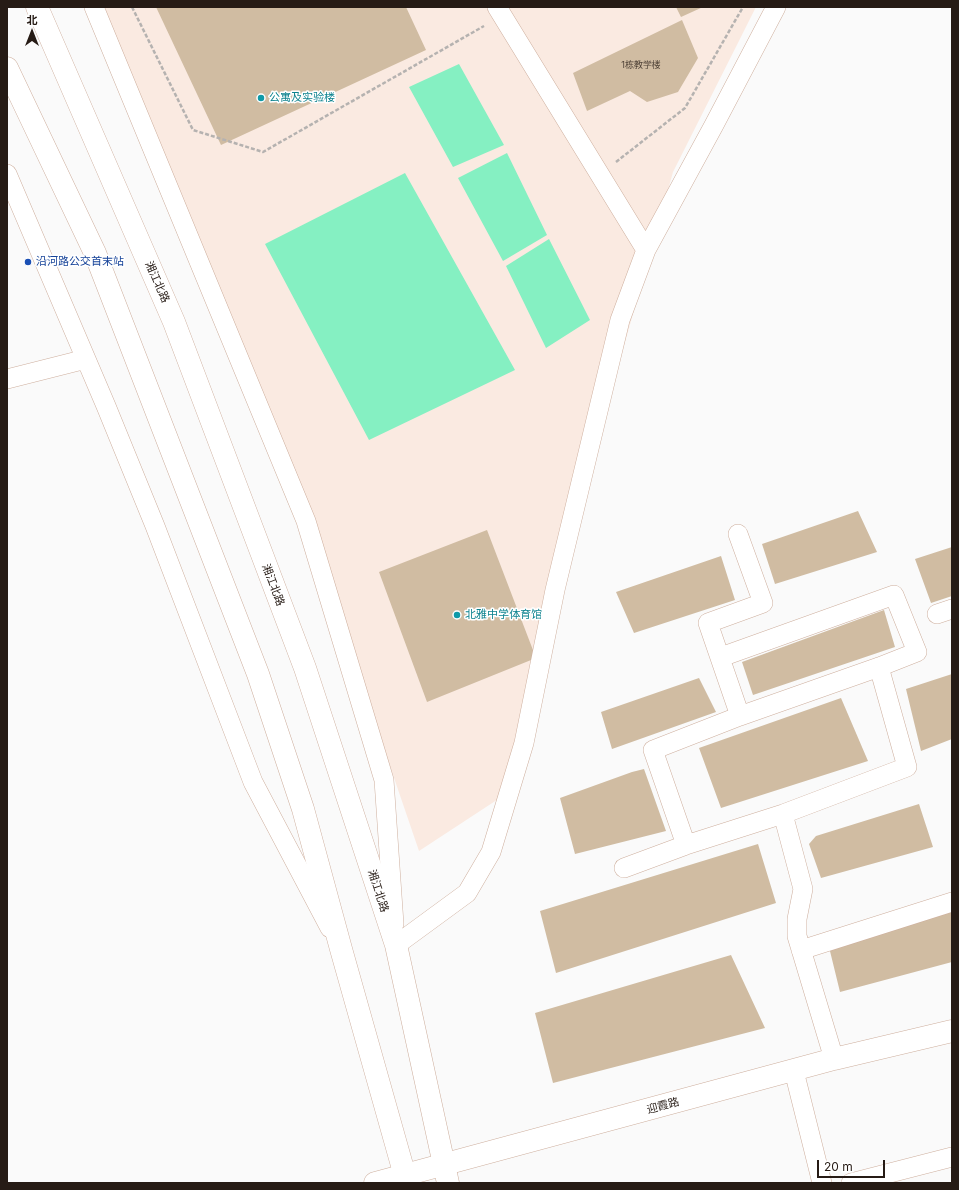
<!DOCTYPE html>
<html>
<head>
<meta charset="utf-8">
<style>
  body { margin:0 }
  #map { position:relative; width:959px; height:1190px; overflow:hidden; background:#fafafa; font-family:Inter,"Noto Sans SC",sans-serif }
  canvas { display:block }
  .frame { position:absolute; inset:0; border:8px solid #261b15; pointer-events:none }
  .north { position:absolute; left:12px; top:12px; width:40px; height:40px; -webkit-text-stroke:3px #fff; paint-order:stroke; rotate:0deg; font-size:11px; font-weight:700; line-height:16px; text-align:center; color:#261b15 }
  .north::after { content:''; display:block; margin:auto; width:14px; height:18px; background:#261b15; clip-path:polygon(50% 0,100% 100%,50% 72%,0 100%) }
  .scale { position:absolute; left:817px; top:1160px; width:68px; height:18px; box-sizing:border-box; border:2px solid #261b15; border-top:0; padding-left:5px; font-size:12px; line-height:14px; white-space:nowrap; color:#261b15; -webkit-text-stroke:3px #fff; paint-order:stroke }
</style>
</head>
<body>
<div id="map">
<canvas width="959" height="1190"></canvas>
<div class="frame"></div>
<div class="north">北</div>
<div class="scale">20 m</div>
</div>
<script>
const context = document.querySelector('canvas').getContext('2d');
context.lineJoin = 'round';
function fillPath(path, color) {
  context.fillStyle = color;
  context.fill(path, 'evenodd');
}
function poly(rows) {
  const path = new Path2D();
  for (const r of rows) {
    path.moveTo(r[0], r[1]);
    for (let i = 2; i < r.length; i += 2) path.lineTo(r[i], r[i + 1]);
  }
  return path;
}
function strokePath(path, color, width, dash) {
  context.strokeStyle = color;
  context.lineWidth = width;
  context.lineCap = dash ? 'butt' : 'round';
  context.setLineDash(dash || []);
  context.stroke(path);
}
function drawText(font, color, halo, rows, align = 'center') {
  context.font = font + ' Inter,"Noto Sans SC",sans-serif';
  context.lineWidth = 3;
  context.setLineDash([]);
  context.textBaseline = 'middle';
  context.strokeStyle = halo;
  context.fillStyle = color;
  for (const [text, x, y, turn = 0] of rows) {
    context.save();
    context.translate(x, y);
    context.rotate((+turn || 0) * Math.PI / 180);
    context.textAlign = isNaN(turn) ? turn : align;
    if (halo) context.strokeText(text, 0, 0);
    context.fillText(text, 0, 0);
    context.restore();
  }
}
const built = poly([
  [96,7,756,7,673,172,536,658,509,792,419,851,266,403]
]);
const green = poly([
  [459,64,504,145,453,167,409,87],
  [507,153,547,235,503,261,458,178],
  [405,173,515,370,369,440,265,244],
  [549,239,590,320,546,348,506,266]
]);
const building = poly([
  [156,7,406,7,426,50,221,145],
  [676,7,703,7,681,17],
  [682,20,698,58,678,92,647,102,630,91,587,111,573,73],
  [858,511,877,552,775,584,762,544],
  [487,530,536,658,427,702,379,572],
  [952,547,952,596,931,603,915,559],
  [721,556,735,600,634,633,616,592],
  [884,610,895,647,753,695,742,662],
  [952,674,952,739,921,751,906,689],
  [699,678,716,712,612,749,601,712],
  [841,698,868,761,721,808,699,748],
  [644,769,666,831,575,854,560,798,632,772],
  [919,804,933,847,821,878,809,844,816,836],
  [758,844,776,903,556,973,540,911],
  [952,912,952,962,840,992,829,947],
  [731,955,765,1028,553,1083,535,1013]
]);
const path = poly([
  [132,7,193,130,263,152,484,26],
  [616,162,685,108,743,7]
]);
const street = poly([
  [94,7,306,521,384,780,394,924],
  [497,7,646,250],
  [7,174,106,406,155,526,253,782,330,928],
  [7,379,86,359],
  [738,534,763,603,708,623,740,716],
  [937,614,952,609],
  [783,814,803,889,797,919,797,936,834,1059],
  [686,845,653,750,740,716,879,667,917,652,894,595,721,657],
  [624,868,686,845,783,814,907,767,879,667],
  [396,945,467,893,491,852,524,743,555,590,620,320,646,250,714,125,776,7],
  [801,950,952,902],
  [794,1071,822,1183],
  [851,1183,952,1157]
]);
const secondary = poly([
  [375,1183,834,1059,952,1031]
]);
const primary = poly([
  [37,7,174,322,305,668,396,945,448,1183],
  [7,68,95,253,258,674,303,809,341,949,407,1183]
]);
const markers = [
  [261,98,4,"#0f9aa8"],
  [28,262,4,"#1a4fb4"],
  [457,615,4,"#0f9aa8"]
];
const numberNames = [
  ["1栋教学楼",641,65]
];
const cultureNames = [
  ["公寓及实验楼",269,98],
  ["北雅中学体育馆",465,615]
];
const transitNames = [
  ["沿河路公交首末站",36,262]
];
const streetNames = [
  ["湘江北路",157,282,66],
  ["湘江北路",273,585,69],
  ["湘江北路",378,891,72],
  ["迎霞路",663,1106,-15]
];
fillPath(built, '#faeae1');
fillPath(green, '#85f0c2');
fillPath(building, '#d0bca2');
strokePath(street, '#ceaf9e', 20);
strokePath(secondary, '#ceaf9e', 23);
strokePath(primary, '#ceaf9e', 23);
strokePath(path, '#b5b2b0', 2.5, [4, 2]);
strokePath(street, '#fff', 19);
strokePath(secondary, '#fff', 22);
strokePath(primary, '#fff', 22);
for (const [x, y, r, color] of markers) {
  const dot = new Path2D();
  dot.arc(x, y, r, 0, 2 * Math.PI);
  context.fillStyle = color;
  context.fill(dot);
  strokePath(dot, '#fff', 1.5);
}
drawText('9px', '#504338', null, numberNames);
drawText('11px', '#0d838f', '#fff', cultureNames, 'left');
drawText('11px', '#164399', '#fff', transitNames, 'left');
drawText('11px', '#261b15', '#fff', streetNames);
</script>
</body>
</html>
